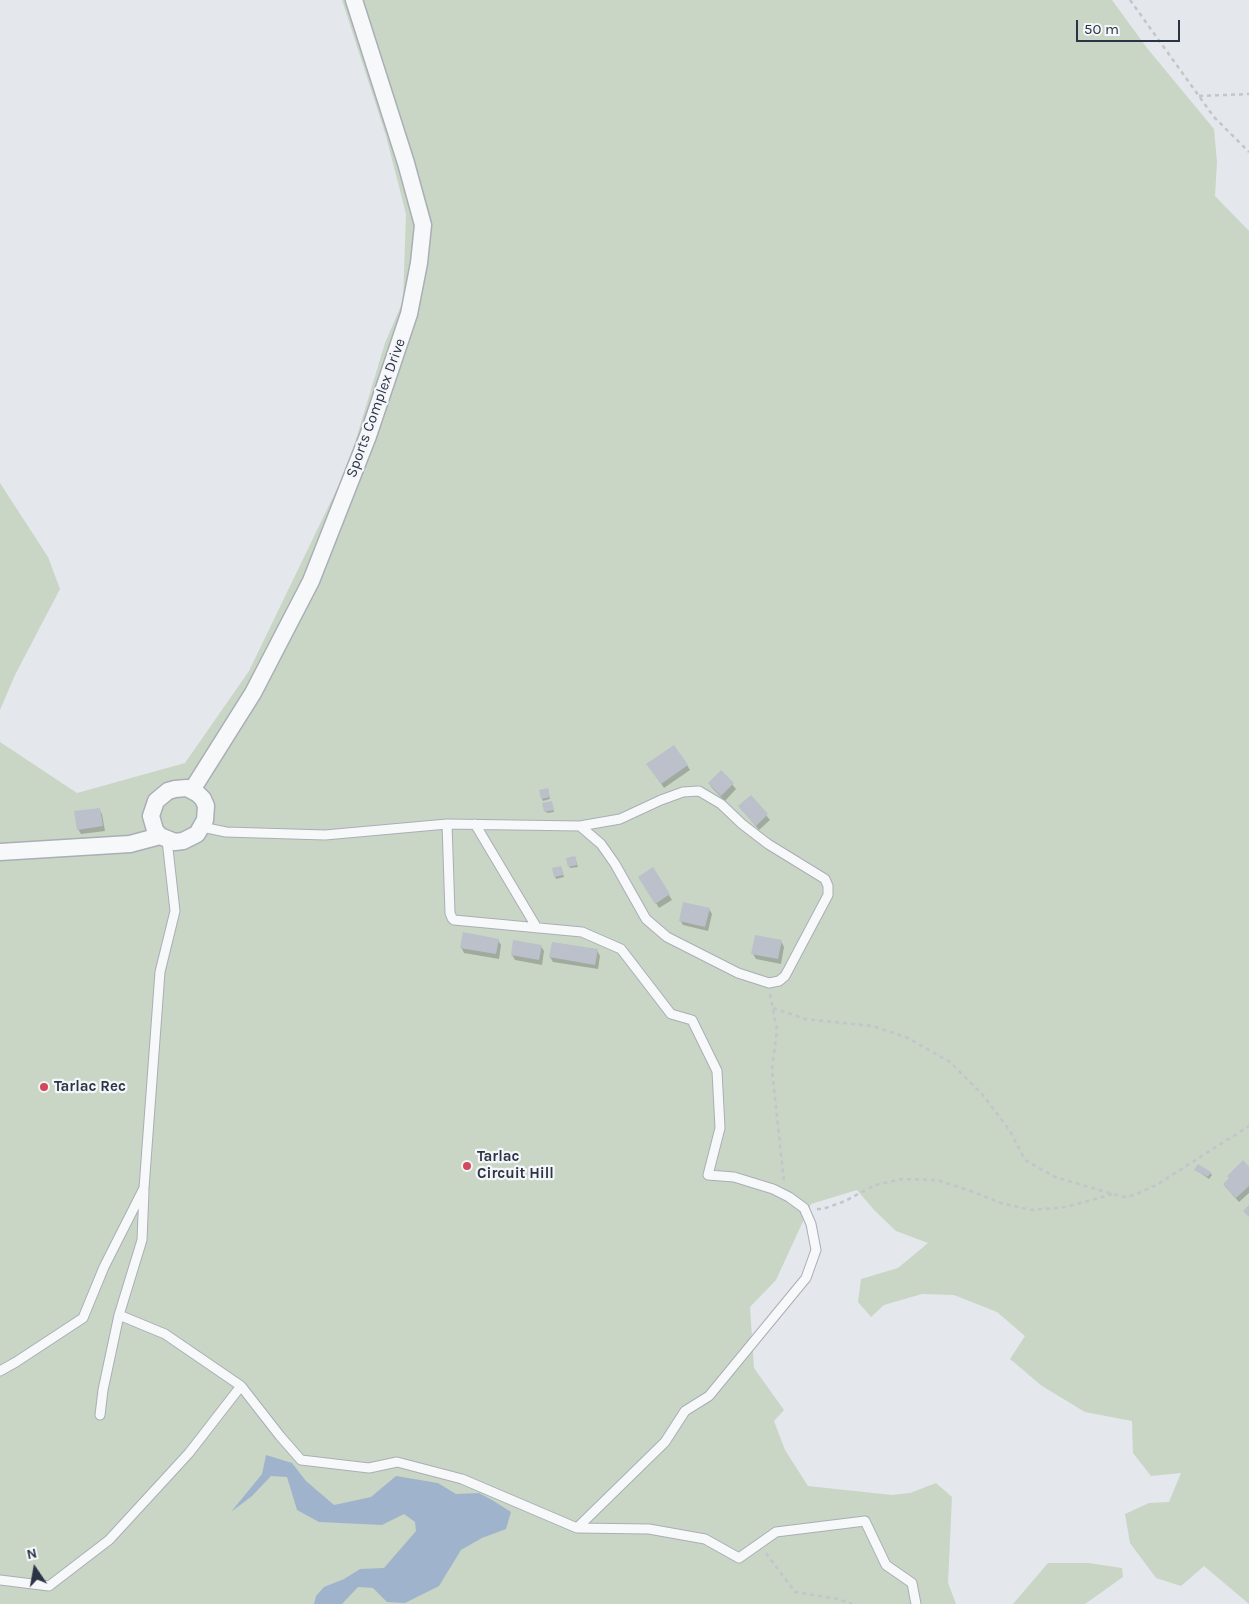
<!DOCTYPE html>
<html>
<head>
<meta charset="utf-8">
<style>
  body { margin:0 }
  #map { position:relative; width:1249px; height:1604px; overflow:hidden; background:#e4e7ec; font-family:Karla,sans-serif }
  canvas { display:block }
  .north { position:absolute; left:10px; top:1544px; width:50px; height:50px; -webkit-text-stroke:4px #f4f6f9; paint-order:stroke; rotate:348deg; font-size:14px; font-weight:700; line-height:20px; text-align:center; color:#2b3445 }
  .north::after { content:''; display:block; margin:auto; width:18px; height:22px; background:#2b3445; clip-path:polygon(50% 0,100% 100%,50% 72%,0 100%) }
  .scale { position:absolute; left:1076px; top:20px; width:104px; height:22px; box-sizing:border-box; border:2px solid #2b3445; border-top:0; padding-left:6px; font-size:15px; line-height:18px; white-space:nowrap; color:#2b3445; -webkit-text-stroke:4px #f4f6f9; paint-order:stroke }
</style>
</head>
<body>
<div id="map">
<canvas width="1249" height="1604"></canvas>
<div class="north">N</div>
<div class="scale">50 m</div>
</div>
<script>
const context = document.querySelector('canvas').getContext('2d');
context.lineJoin = 'round';
function fillPath(path, color) {
  context.fillStyle = color;
  context.fill(path, 'evenodd');
}
function poly(rows) {
  const path = new Path2D();
  for (const r of rows) {
    path.moveTo(r[0], r[1]);
    for (let i = 2; i < r.length; i += 2) path.lineTo(r[i], r[i + 1]);
  }
  return path;
}
function strokePath(path, color, width, dash) {
  context.strokeStyle = color;
  context.lineWidth = width;
  context.lineCap = dash ? 'butt' : 'round';
  context.setLineDash(dash || []);
  context.stroke(path);
}
function drawText(font, color, halo, rows, align = 'center') {
  context.font = font + ' Karla,sans-serif';
  context.lineWidth = 4.5;
  context.setLineDash([]);
  context.textBaseline = 'middle';
  context.strokeStyle = halo;
  context.fillStyle = color;
  for (const [text, x, y, turn = 0] of rows) {
    context.save();
    context.translate(x, y);
    context.rotate((+turn || 0) * Math.PI / 180);
    context.textAlign = isNaN(turn) ? turn : align;
    if (halo) context.strokeText(text, 0, 0);
    context.fillText(text, 0, 0);
    context.restore();
  }
}
const green = poly([
  [342,0,1112,0,1147,48,1214,129,1217,162,1215,196,1249,231,1249,1604,1204,1566,1181,1586,1156,1578,1130,1543,1125,1514,1149,1503,1169,1502,1181,1473,1151,1476,1133,1453,1132,1421,1085,1412,1042,1386,1010,1359,1025,1336,997,1312,954,1295,922,1294,884,1305,871,1317,858,1302,861,1279,898,1268,928,1243,896,1231,874,1210,857,1190,811,1204,776,1280,750,1307,754,1368,784,1410,774,1421,785,1450,808,1486,892,1495,910,1493,936,1483,952,1497,948,1583,956,1604,0,1604,0,742,77,793,185,763,249,671,348,466,385,343,403,301,406,214,386,136],
  [0,483,48,557,60,589,15,675,0,710],
  [1048,1563,1088,1563,1122,1568,1123,1577,1085,1604,1013,1604]
]);
const water = poly([
  [266,1455,292,1463,306,1481,334,1505,371,1497,396,1476,438,1483,456,1494,479,1493,492,1500,511,1512,506,1529,482,1538,461,1550,439,1586,405,1603,387,1602,373,1588,358,1587,342,1604,314,1604,316,1596,324,1587,344,1579,360,1569,384,1568,416,1531,415,1522,404,1514,382,1525,319,1522,297,1510,287,1477,271,1476,252,1496,231,1512,262,1474]
]);
const shadow = poly([
  [687,765,690,770,664,788,651,769],
  [721,771,736,789,725,801,712,788,709,783],
  [548,789,550,799,543,801,542,799],
  [751,797,770,820,759,830,740,807],
  [552,804,554,812,547,813,545,811],
  [99,809,102,814,105,831,81,834,78,829],
  [575,857,578,867,570,868,569,866],
  [561,867,564,877,556,879,555,876],
  [653,869,672,900,659,908,640,877],
  [709,909,712,914,708,931,683,925,680,920],
  [498,940,501,945,499,959,464,953,461,947],
  [781,941,784,947,781,964,756,959,753,954],
  [541,946,544,951,542,965,515,960,512,955],
  [597,950,600,956,598,969,553,962,550,957],
  [1249,1168,1249,1193,1239,1202,1224,1185],
  [1196,1170,1210,1173,1212,1175,1209,1179]
]);
const building = poly([
  [674,745,688,765,661,784,646,764],
  [721,770,734,783,721,796,708,783],
  [548,788,550,797,541,799,539,790],
  [751,795,768,814,756,826,738,806],
  [552,801,554,810,544,812,542,803],
  [100,808,103,826,77,830,74,811],
  [575,856,577,865,568,867,566,858],
  [561,866,563,875,554,877,552,868],
  [653,867,670,894,655,904,638,877],
  [683,902,710,908,705,927,679,921],
  [463,932,499,939,496,954,460,948],
  [755,935,782,940,778,959,751,954],
  [513,940,542,945,539,960,511,955],
  [552,942,598,949,595,965,549,957],
  [1243,1160,1249,1167,1249,1186,1236,1198,1223,1184,1229,1178,1227,1176],
  [1198,1164,1211,1172,1208,1177,1194,1170],
  [1249,1205,1249,1217,1243,1211]
]);
const path = poly([
  [1130,0,1214,117,1249,152],
  [1199,96,1249,94],
  [770,994,777,1030,772,1070,784,1182],
  [773,1008,805,1019,873,1026,908,1038,950,1062,983,1095,1010,1131,1025,1160,1055,1177,1123,1197,1135,1195,1158,1184,1249,1126],
  [817,1209,823,1209,845,1201,875,1185,902,1179,937,1180,971,1191,1001,1203,1031,1210,1066,1207,1113,1194],
  [766,1553,795,1592,838,1599,852,1604]
]);
const service = poly([
  [447,824,450,913,452,918,454,920,582,932,621,949,671,1014,692,1020,717,1071,720,1128,708,1175,734,1177,773,1189,789,1197,804,1208,811,1224,816,1250,806,1278,709,1396,685,1411,665,1442,577,1528],
  [475,824,537,928],
  [202,827,226,832,325,835,447,824,580,826,620,819,661,800,683,792,699,791,721,804,742,824,768,844,825,879,828,886,828,895,785,976,779,981,769,983,738,973,667,937,646,919,615,864,601,844,580,826],
  [119,1315,165,1334,241,1386,280,1436,301,1460,369,1468,397,1462,462,1479,577,1528,649,1529,705,1539,739,1558,776,1532,865,1521,886,1565,912,1583,916,1604],
  [0,1371,16,1362,83,1318,104,1267,144,1188,160,972,175,911,167,840],
  [100,1415,103,1390,119,1315,142,1240,144,1191],
  [0,1580,49,1586,109,1540,189,1453,241,1386]
]);
const minor = poly([
  [192,790,253,693,311,581,368,436,409,314,419,263,423,225,406,163,354,0],
  [0,852,130,844,160,836,175,842,183,841,197,834,205,820,206,806,203,799,198,794,187,788,175,789,168,791,156,801,151,816,155,830,160,836]
]);
const markers = [
  [44,1087,5,"#d1495b"],
  [467,1166,5,"#d1495b"]
];
const streetNames = [
  ["Sports Complex Drive",376,408,-70]
];
const poiNames = [
  ["Tarlac Rec",54,1087],
  ["Tarlac",477,1157],
  ["Circuit Hill",477,1174]
];
fillPath(green, '#c9d6c5');
fillPath(water, '#9fb4cc');
fillPath(shadow, '#0003');
fillPath(building, '#bbc0ca');
strokePath(service, '#a9aeb7', 11);
strokePath(minor, '#a9aeb7', 19);
strokePath(path, '#c2c5cb', 2.5, [4, 4]);
strokePath(service, '#f7f8fa', 9);
strokePath(minor, '#f7f8fa', 16);
for (const [x, y, r, color] of markers) {
  const dot = new Path2D();
  dot.arc(x, y, r, 0, 2 * Math.PI);
  context.fillStyle = color;
  context.fill(dot);
  strokePath(dot, '#f4f6f9', 2);
}
drawText('15px', '#2b3445', '#f4f6f9', streetNames);
drawText('bold 15px', '#2b3445', '#f4f6f9', poiNames, 'left');
</script>
</body>
</html>
